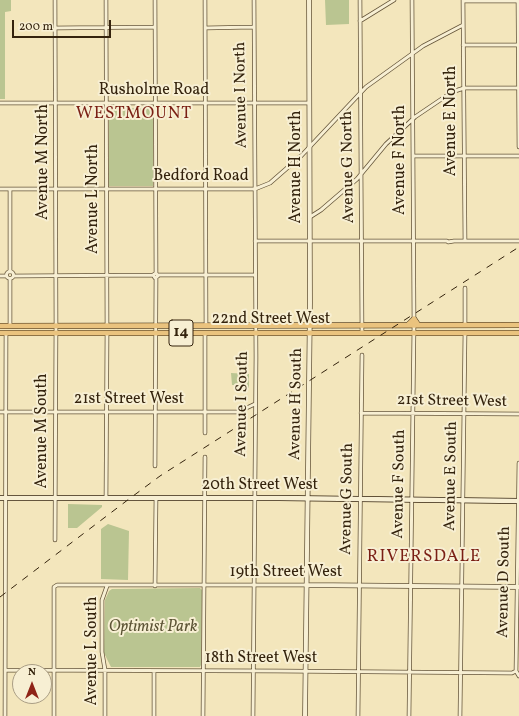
<!DOCTYPE html>
<html>
<head>
<meta charset="utf-8">
<style>
  body { margin:0 }
  #map { position:relative; width:519px; height:716px; overflow:hidden; background:#f3e6bc; font-family:Vollkorn,serif }
  canvas { display:block }
  .north { position:absolute; left:12px; top:664px; width:40px; height:40px; box-sizing:border-box; background:#f7efd3; border:1px solid #a99d84; border-radius:50%; rotate:0deg; font-size:11px; font-weight:700; line-height:16px; text-align:center; color:#34230d }
  .north::after { content:''; display:block; margin:auto; width:14px; height:18px; background:#8f2418; clip-path:polygon(50% 0,100% 100%,50% 72%,0 100%) }
  .scale { position:absolute; left:12px; top:20px; width:99px; height:18px; box-sizing:border-box; border:2px solid #34230d; border-top:0; padding-left:5px; font-size:12px; line-height:14px; white-space:nowrap; color:#34230d; -webkit-text-stroke:3px #f7efd3; paint-order:stroke }
</style>
</head>
<body>
<div id="map">
<canvas width="519" height="716"></canvas>
<div class="north">N</div>
<div class="scale">200 m</div>
</div>
<script>
const context = document.querySelector('canvas').getContext('2d');
context.lineJoin = 'round';
function fillPath(path, color) {
  context.fillStyle = color;
  context.fill(path, 'evenodd');
}
function poly(rows) {
  const path = new Path2D();
  for (const r of rows) {
    if (r.length === 3) {
      path.moveTo(r[0] + r[2], r[1]);
      path.arc(r[0], r[1], r[2], 0, 2 * Math.PI);
      continue;
    }
    path.moveTo(r[0], r[1]);
    for (let i = 2; i < r.length; i += 2) path.lineTo(r[i], r[i + 1]);
  }
  return path;
}
function strokePath(path, color, width, dash) {
  context.strokeStyle = color;
  context.lineWidth = width;
  context.lineCap = dash ? 'butt' : 'round';
  context.setLineDash(dash || []);
  context.stroke(path);
}
function drawText(font, color, halo, rows, align = 'center') {
  context.font = font + ' Vollkorn,serif';
  context.lineWidth = 4;
  context.setLineDash([]);
  context.textBaseline = 'middle';
  context.strokeStyle = halo;
  context.fillStyle = color;
  for (const [text, x, y, turn = 0] of rows) {
    context.save();
    context.translate(x, y);
    context.rotate((+turn || 0) * Math.PI / 180);
    context.textAlign = isNaN(turn) ? turn : align;
    if (halo) context.strokeText(text, 0, 0);
    context.fillText(text, 0, 0);
    context.restore();
  }
}
const green = poly([
  [0,0,11,0,11,11,5,12,5,99,0,99],
  [325,0,349,0,349,24,326,25],
  [109,108,153,108,153,186,109,186],
  [231,373,249,374,249,388,247,387,247,385,232,385],
  [68,504,102,505,102,507,77,528,68,528],
  [108,524,129,531,128,580,101,579,101,529],
  [200,588,202,590,201,665,200,667,111,667,104,653,105,600,109,591,112,589]
]);
const minor = poly([
  [55,0,56,323,55,540],
  [106,0,107,326],
  [155,0,156,273],
  [205,0,206,325],
  [360,0,362,333],
  [412,0,414,319],
  [463,0,465,241],
  [518,0,519,147],
  [463,1,519,1],
  [360,21,394,0],
  [55,28,155,27],
  [205,28,253,27],
  [463,45,519,45],
  [0,103,309,103],
  [413,156,519,156],
  [0,189,255,189,270,183,302,155,366,87,423,46,463,25],
  [310,217,321,210,357,179,386,144,415,117,452,92,464,88,519,88],
  [255,241,447,241,448,242,454,241,519,241],
  [10,275,3.5],
  [10,272,10,189],
  [158,275,255,275],
  [0,276,6,276],
  [14,276,153,275,156,273,158,276,155,278,153,275],
  [465,288,465,325],
  [10,326,10,279],
  [205,333,205,433],
  [0,412,238,412,255,404],
  [361,413,519,414],
  [519,463,516,671,519,676],
  [155,466,156,278],
  [106,498,107,334],
  [155,586,156,498],
  [5,670,278,671,512,673,516,671],
  [154,671,154,716],
  [5,716,6,334],
  [54,716,54,587,57,585,307,585],
  [105,716,105,670,102,652,102,600,107,586],
  [203,716,205,457],
  [253,716,256,357,254,0],
  [358,716,362,355],
  [409,716,414,325],
  [460,716,465,333]
]);
const tertiary = poly([
  [307,585,519,587],
  [305,716,310,302,309,0]
]);
const secondary = poly([
  [0,498,279,498,519,501]
]);
const primary = poly([
  [408,325,414,319,418,325],
  [0,326,519,325],
  [0,333,519,333]
]);
const rail = poly([
  [0,597,129,499,160,476,519,247]
]);
const shields = [
  [181,333,24]
];
const shieldNames = [
  ["14",181,333]
];
const streetNames = [
  ["Rusholme Road",154,91],
  ["Avenue I North",242,95,-91],
  ["Avenue E North",452,121,-90],
  ["Avenue F North",401,160,-90],
  ["Avenue M North",44,162,-90],
  ["Avenue H North",297,167,-90],
  ["Avenue G North",349,167,-91],
  ["Bedford Road",201,177],
  ["Avenue L North",94,199,-90],
  ["22nd Street West",271,320],
  ["21st Street West",129,400],
  ["21st Street West",452,402,1],
  ["Avenue I South",243,404,-89],
  ["Avenue H South",297,404,-89],
  ["Avenue M South",43,431,-90],
  ["Avenue E South",452,476,-89],
  ["Avenue F South",400,484,-89],
  ["20th Street West",260,486],
  ["Avenue G South",348,499,-89],
  ["19th Street West",286,573],
  ["Avenue D South",505,582,-89],
  ["Avenue L South",93,651,-90],
  ["18th Street West",261,659]
];
const parkNames = [
  ["Optimist Park",153,628]
];
const neighbourhoodNames = [
  ["WESTMOUNT",134,115],
  ["RIVERSDALE",424,558]
];
fillPath(green, '#bac591');
strokePath(minor, '#645439', 4.5);
strokePath(tertiary, '#645439', 5.5);
strokePath(secondary, '#34230d', 6);
strokePath(primary, '#34230d', 6);
strokePath(minor, '#f7efd3', 3);
strokePath(tertiary, '#f7efd3', 4);
strokePath(secondary, '#f7efd3', 4.5);
strokePath(primary, '#eac37e', 5);
strokePath(rail, '#34230d', 1, [7, 7]);
for (const [x, y, w] of shields) {
  const box = new Path2D();
  box.roundRect(x - w / 2, y - 13, w, 26, 3);
  context.fillStyle = '#f7efd3';
  context.fill(box);
  strokePath(box, '#34230d', 1);
}
drawText('bold 15px', '#34230d', null, shieldNames);
drawText('16px', '#34230d', '#f7efd3', streetNames);
drawText('italic 16px', '#5c5435', '#f7efd3', parkNames);
context.letterSpacing = '1px';
drawText('17px', '#7a1f14', '#f7efd3', neighbourhoodNames);
context.letterSpacing = '0px';
</script>
</body>
</html>
